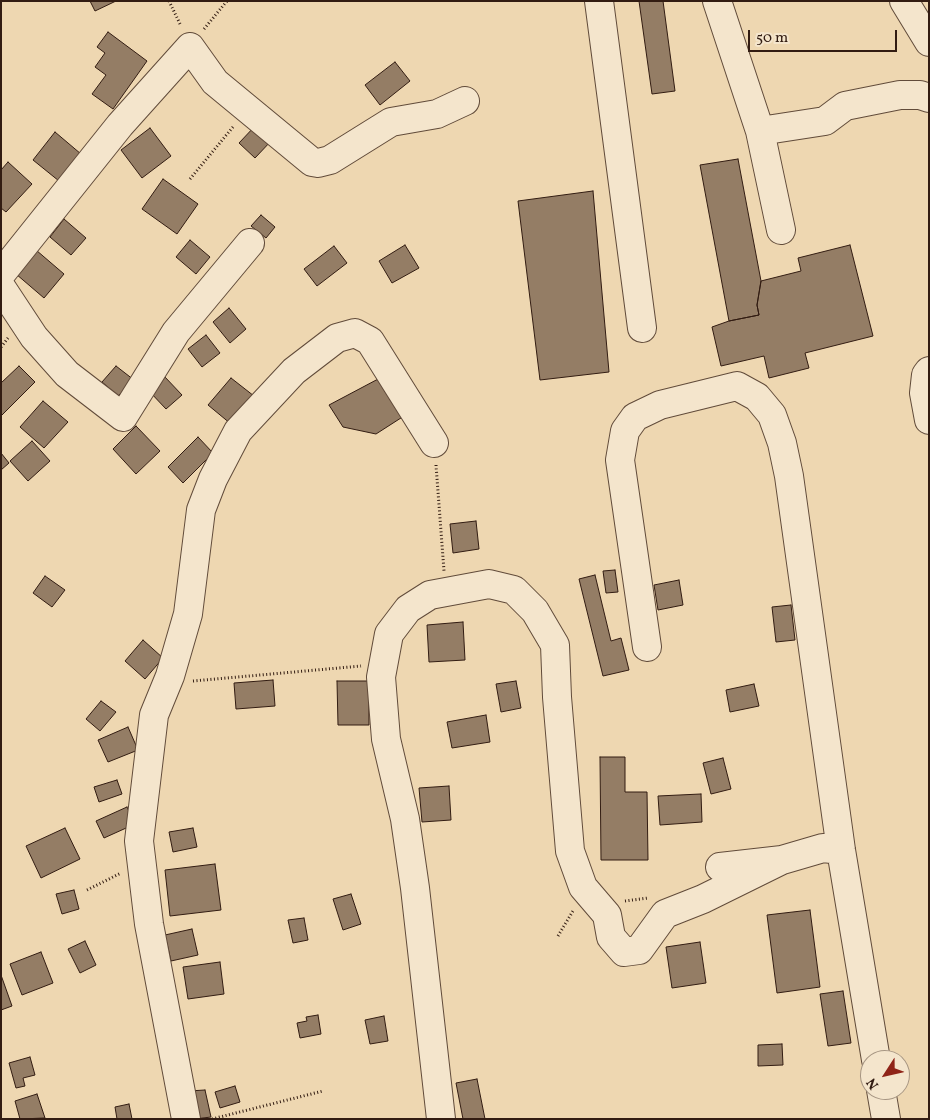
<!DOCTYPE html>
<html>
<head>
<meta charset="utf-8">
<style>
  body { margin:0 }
  #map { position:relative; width:930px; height:1120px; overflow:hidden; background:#eed7b1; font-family:Vollkorn,serif }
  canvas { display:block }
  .frame { position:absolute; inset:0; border:2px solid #321c12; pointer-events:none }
  .north { position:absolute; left:860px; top:1050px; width:50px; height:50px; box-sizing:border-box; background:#f4e5cc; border:1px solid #a69582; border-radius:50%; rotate:235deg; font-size:14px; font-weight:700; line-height:20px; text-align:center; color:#321c12 }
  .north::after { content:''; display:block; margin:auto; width:18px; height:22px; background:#8f2418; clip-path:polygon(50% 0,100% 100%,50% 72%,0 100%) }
  .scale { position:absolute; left:748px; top:30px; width:149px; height:22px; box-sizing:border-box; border:2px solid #321c12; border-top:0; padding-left:6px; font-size:15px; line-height:18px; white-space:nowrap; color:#321c12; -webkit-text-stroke:4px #f4e5cc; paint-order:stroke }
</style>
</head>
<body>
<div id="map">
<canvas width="930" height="1120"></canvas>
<div class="frame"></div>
<div class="north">N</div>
<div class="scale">50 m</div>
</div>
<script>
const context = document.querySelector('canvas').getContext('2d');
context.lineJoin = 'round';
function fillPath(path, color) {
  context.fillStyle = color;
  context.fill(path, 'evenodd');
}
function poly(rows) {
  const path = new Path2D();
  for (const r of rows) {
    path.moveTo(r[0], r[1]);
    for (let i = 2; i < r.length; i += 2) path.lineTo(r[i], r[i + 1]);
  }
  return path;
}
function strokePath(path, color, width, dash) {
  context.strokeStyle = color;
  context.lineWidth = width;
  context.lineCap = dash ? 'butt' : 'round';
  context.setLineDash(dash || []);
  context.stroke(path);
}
const building = poly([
  [90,1,116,1,95,11,90,1],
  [639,1,663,1,675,91,652,94,639,1],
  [108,32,147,61,113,109,92,94,106,75,95,67,105,53,97,47,108,32],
  [395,62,410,81,380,105,365,85,395,62],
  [256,125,272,140,255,158,239,143,256,125],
  [150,128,171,156,142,178,121,150,150,128],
  [55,132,81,154,59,181,33,160,55,132],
  [738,159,761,281,757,305,759,315,729,321,700,165,738,159],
  [8,162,32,184,6,212,1,208,1,170,8,162],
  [163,179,198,204,177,234,142,209,163,179],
  [593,191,609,372,540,380,518,201,593,191],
  [261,215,275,227,266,238,251,226,261,215],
  [64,219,86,238,71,255,50,237,64,219],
  [190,240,210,257,196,274,176,257,190,240],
  [405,245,419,268,392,283,379,261,405,245],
  [850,245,873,336,805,353,809,368,769,378,764,356,721,366,712,327,729,321,759,315,757,305,761,281,801,271,798,258,850,245],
  [334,246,347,263,317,286,304,269,334,246],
  [36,250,64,274,44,298,16,274,36,250],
  [229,308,246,329,230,343,213,322,229,308],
  [206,335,220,353,202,367,188,349,206,335],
  [19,366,35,382,1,416,1,383,19,366],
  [116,366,134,380,118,396,102,382,116,366],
  [164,376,182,395,166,409,149,391,164,376],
  [231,378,254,396,231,424,208,405,231,378],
  [380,378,404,416,376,434,343,427,329,405,380,378],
  [43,401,68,422,44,448,20,427,43,401],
  [136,426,160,451,136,474,113,449,136,426],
  [198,437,213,453,183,483,168,467,198,437],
  [32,441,50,461,28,481,10,461,32,441],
  [1,453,9,463,1,470,1,453],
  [476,521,479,549,453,553,450,524,476,521],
  [615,570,618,592,606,593,603,571,615,570],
  [595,575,611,641,621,638,629,670,603,676,579,579,595,575],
  [45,576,65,590,52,607,33,593,45,576],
  [679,580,683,605,658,610,654,585,679,580],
  [791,605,795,640,776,642,772,607,791,605],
  [463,622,465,660,429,662,427,625,463,622],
  [143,640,163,658,145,679,125,661,143,640],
  [273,680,275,706,236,709,234,683,273,680],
  [337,681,369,681,369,725,338,725,337,681],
  [516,681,521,708,501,712,496,684,516,681],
  [754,684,759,706,730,712,726,690,754,684],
  [101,701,116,712,100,731,86,719,101,701],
  [486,715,490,742,452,748,447,722,486,715],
  [128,727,138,750,108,762,98,740,128,727],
  [600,757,625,757,625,792,647,792,648,860,601,860,600,757],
  [723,758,731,789,711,794,703,763,723,758],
  [117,780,122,794,99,802,94,787,117,780],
  [449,786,451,820,422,822,419,788,449,786],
  [701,794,702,822,660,825,658,796,701,794],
  [127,807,135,824,104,838,96,821,127,807],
  [65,828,80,859,41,878,26,846,65,828],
  [193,828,197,847,173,852,169,832,193,828],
  [215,864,221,910,170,916,165,870,215,864],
  [74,890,79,909,62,914,56,894,74,890],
  [351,894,361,924,343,930,333,899,351,894],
  [810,910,820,987,777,993,767,915,810,910],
  [304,918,308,940,293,943,288,920,304,918],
  [192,929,198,955,171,961,165,935,192,929],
  [85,941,96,965,80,973,68,949,85,941],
  [700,942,706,983,672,988,666,947,700,942],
  [41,952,53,983,22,995,10,964,41,952],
  [220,962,224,994,188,999,183,967,220,962],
  [1,975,12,1006,1,1010,1,975],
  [843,991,851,1043,828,1046,820,994,843,991],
  [318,1015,321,1034,300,1038,297,1023,307,1021,306,1017,318,1015],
  [384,1016,388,1041,370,1044,365,1020,384,1016],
  [782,1044,783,1065,758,1066,758,1045,782,1044],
  [30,1057,35,1075,23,1078,25,1086,16,1088,9,1063,30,1057],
  [477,1079,485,1119,463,1119,456,1083,477,1079],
  [235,1086,240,1102,220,1108,215,1092,235,1086],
  [205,1090,211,1117,195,1119,189,1091,205,1090],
  [37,1094,45,1118,20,1119,15,1101,37,1094],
  [129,1104,132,1119,117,1119,115,1107,129,1104]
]);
const path = poly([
  [169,1,181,26],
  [204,29,227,1],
  [190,179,233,127],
  [1,347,8,338],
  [436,465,444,571],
  [193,681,361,666],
  [87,890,121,873],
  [625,901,648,898],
  [558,936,573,911],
  [212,1119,323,1091]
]);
const minor = poly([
  [599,1,642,328],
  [717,1,760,131,781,230],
  [904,1,929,42],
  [760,131,825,121,845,106,900,95,920,95,929,98],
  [1,274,120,125,190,47,215,82,312,162,318,163,330,160,391,122,437,114,465,101],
  [1,287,34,337,67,374,123,417,176,332,250,243],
  [929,371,926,375,924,393,929,420],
  [647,647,620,460,625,431,635,417,660,405,737,386,757,397,772,415,782,443,789,476,841,850,876,1060],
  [720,867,782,860,823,848,841,850],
  [881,1090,886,1119],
  [186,1119,149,924,139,841,154,715,170,676,188,614,201,510,213,479,238,431,294,371,337,338,355,333,370,341,434,443],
  [441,1119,415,888,405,819,386,739,381,677,389,634,408,609,430,595,489,584,514,590,535,611,555,645,557,697,570,851,583,887,607,915,611,937,624,952,639,950,665,914,703,899,782,860]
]);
fillPath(building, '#947d65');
strokePath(building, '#321c12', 1);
strokePath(minor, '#614b3a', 30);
strokePath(path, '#321c12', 3, [1, 2.5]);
strokePath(minor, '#f4e5cc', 28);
</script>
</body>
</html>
